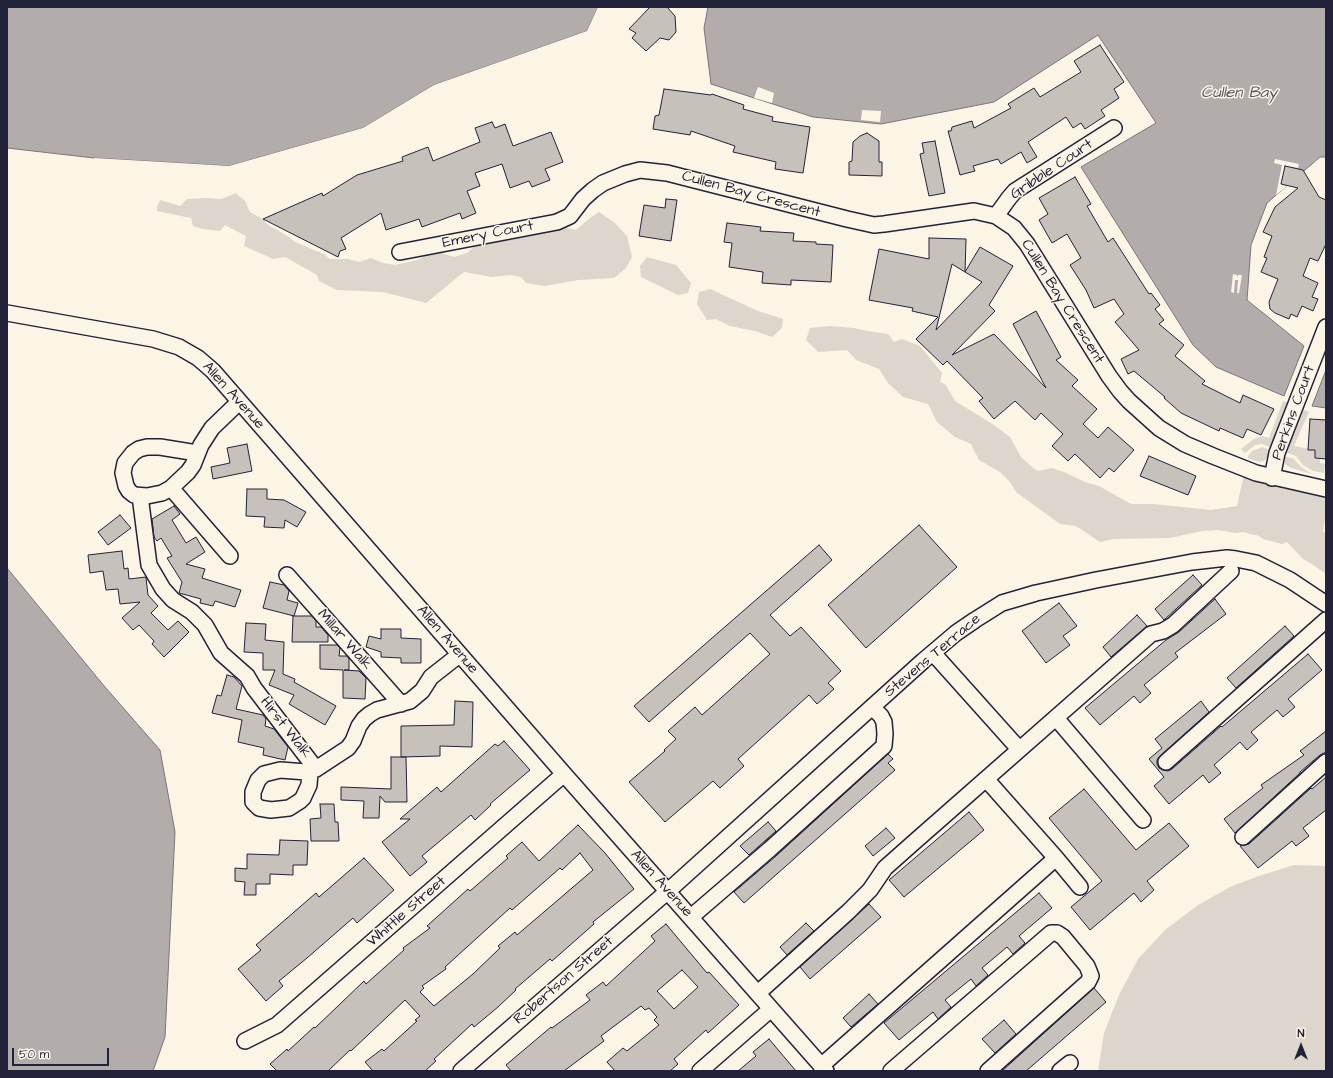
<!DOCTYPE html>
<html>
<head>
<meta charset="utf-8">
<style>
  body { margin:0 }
  #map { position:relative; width:1333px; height:1078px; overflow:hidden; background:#fcf5e5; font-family:"Architects Daughter",sans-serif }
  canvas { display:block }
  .frame { position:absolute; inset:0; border:8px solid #22223b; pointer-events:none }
  .north { position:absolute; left:1281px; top:1026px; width:40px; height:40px; -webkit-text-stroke:3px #fcf5e5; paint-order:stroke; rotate:0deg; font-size:11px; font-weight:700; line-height:16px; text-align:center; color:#22223b }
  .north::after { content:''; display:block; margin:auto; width:14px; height:18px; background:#22223b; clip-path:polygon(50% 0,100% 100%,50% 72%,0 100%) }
  .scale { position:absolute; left:12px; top:1048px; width:97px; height:18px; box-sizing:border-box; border:2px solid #22223b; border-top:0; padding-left:5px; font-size:12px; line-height:14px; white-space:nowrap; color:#22223b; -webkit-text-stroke:3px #fcf5e5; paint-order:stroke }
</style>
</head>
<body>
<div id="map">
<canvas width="1333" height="1078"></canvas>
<div class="frame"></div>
<div class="north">N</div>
<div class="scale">50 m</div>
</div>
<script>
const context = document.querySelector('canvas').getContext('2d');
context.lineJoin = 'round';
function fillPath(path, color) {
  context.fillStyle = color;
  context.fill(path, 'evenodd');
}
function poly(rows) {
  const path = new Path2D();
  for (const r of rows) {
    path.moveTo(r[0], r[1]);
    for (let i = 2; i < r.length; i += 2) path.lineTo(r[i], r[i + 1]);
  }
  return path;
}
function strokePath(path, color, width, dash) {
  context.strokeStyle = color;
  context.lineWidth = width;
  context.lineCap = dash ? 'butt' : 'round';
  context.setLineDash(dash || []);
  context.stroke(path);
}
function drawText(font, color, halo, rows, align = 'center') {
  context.font = font + ' "Architects Daughter",sans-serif';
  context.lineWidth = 3;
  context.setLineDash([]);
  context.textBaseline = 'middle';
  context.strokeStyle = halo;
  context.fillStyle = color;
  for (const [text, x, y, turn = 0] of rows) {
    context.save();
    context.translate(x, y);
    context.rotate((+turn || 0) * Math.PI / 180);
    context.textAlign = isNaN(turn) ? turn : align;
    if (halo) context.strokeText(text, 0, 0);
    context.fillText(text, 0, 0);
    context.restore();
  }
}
const green = poly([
  [236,193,245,201,250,212,263,219,268,225,286,235,295,242,326,255,329,259,348,259,359,262,371,258,383,263,395,265,418,260,428,253,441,253,454,257,467,253,480,241,502,241,524,235,541,234,562,227,576,230,590,218,599,212,615,223,627,236,632,257,626,268,614,278,578,280,545,286,526,283,521,277,510,275,492,277,464,272,426,303,383,292,337,290,319,281,317,275,285,257,273,259,244,246,246,236,225,225,220,231,203,229,193,226,191,218,157,211,157,207,160,200,180,206,187,199,208,198,221,199],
  [647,257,676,265,691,283,688,293,678,295,641,277,640,266],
  [710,289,758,311,783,319,782,328,772,337,755,331,730,326,716,319,707,320,697,304,699,292],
  [830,326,854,328,867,331,888,334,894,342,902,339,920,346,942,373,940,382,946,385,955,401,994,425,1010,437,1021,457,1033,468,1038,471,1052,468,1064,472,1085,482,1099,486,1131,504,1153,504,1211,510,1237,506,1244,474,1326,493,1326,514,1323,531,1326,535,1326,574,1312,564,1303,559,1287,542,1282,544,1263,539,1259,536,1243,532,1236,533,1218,530,1202,531,1170,538,1113,539,1100,542,1076,526,1060,524,1016,492,1010,482,1000,472,979,460,971,444,955,437,937,422,928,404,903,397,888,383,879,369,856,360,847,350,818,352,806,340,810,328],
  [1283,401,1290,404,1273,448,1262,444,1255,445,1245,453,1241,449,1254,439,1262,436,1269,438],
  [1302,409,1309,412,1294,446,1315,450,1315,458,1320,459,1320,463,1325,464,1324,473,1313,471,1303,465,1296,456,1285,452],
  [1262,447,1272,451,1264,461,1258,462,1248,458,1248,456,1252,451],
  [1284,456,1294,459,1301,467,1312,474,1291,468,1285,464],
  [1294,865,1326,866,1326,1071,1098,1071,1104,1033,1119,995,1138,959,1165,930,1198,905,1232,886,1259,876]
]);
const water = poly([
  [7,7,598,7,587,31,434,85,363,128,229,166,94,158,7,148,7,7],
  [708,7,1326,7,1326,157,1320,157,1267,203,1251,245,1247,300,1304,346,1284,396,1216,367,1193,345,1081,167,1156,123,1098,35,994,102,881,124,813,117,711,84,704,28,708,7],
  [1326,370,1326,408,1312,406,1326,370],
  [7,568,105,687,160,750,175,832,165,1037,153,1071,7,1071,7,568]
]);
const pier = poly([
  [598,7,600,7,588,33,435,86,363,130,229,168,95,160,94,158,229,166,363,128,434,85,587,31],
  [758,87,774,93,772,103,754,98],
  [862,110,881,111,880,122,861,120],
  [1275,159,1299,164,1298,168,1285,166,1281,184,1287,186,1276,195,1282,165,1274,163],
  [1233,274,1237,275,1237,278,1238,275,1242,275,1239,293,1237,293,1238,280,1235,280,1234,293,1231,292]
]);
const building = poly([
  [650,7,667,7,675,16,676,32,669,40,660,38,646,51,632,38,636,33,629,29,650,7],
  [1100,45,1124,82,1114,89,1119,98,1101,110,1105,116,1085,129,1081,123,1073,128,1066,117,1028,142,1037,157,1027,163,1021,152,1001,164,998,159,973,166,975,171,960,175,948,131,951,131,952,127,972,121,974,128,1011,108,1008,104,1034,88,1040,97,1081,72,1074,61,1100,45],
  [664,89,711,95,712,94,744,105,743,109,773,117,772,121,810,127,803,173,775,169,776,162,733,152,735,146,691,131,690,135,653,129,655,116,659,115,664,89],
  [492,122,495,128,505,124,513,146,551,132,563,162,545,169,550,180,532,187,529,181,510,188,502,164,475,173,480,186,467,191,476,213,462,219,460,213,422,227,419,219,386,230,381,213,341,238,346,249,340,251,338,257,263,219,322,193,323,196,357,175,403,161,402,157,428,147,433,161,480,142,475,128,492,122],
  [867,133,879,141,879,162,882,162,882,176,849,175,849,162,852,161,853,142,860,136,867,133],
  [935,141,945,193,929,196,920,154,924,153,922,143,935,141],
  [1285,166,1303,170,1319,197,1326,200,1326,244,1318,261,1310,258,1303,276,1318,283,1312,297,1318,299,1313,311,1302,306,1297,317,1291,314,1289,319,1275,313,1270,309,1269,302,1278,279,1261,272,1267,258,1264,257,1272,236,1263,232,1275,207,1298,188,1281,184,1285,166],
  [1075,177,1091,204,1087,206,1108,242,1113,238,1149,294,1151,293,1160,305,1155,309,1164,320,1159,324,1184,345,1175,356,1205,381,1202,384,1240,403,1243,395,1274,409,1261,435,1247,429,1243,438,1220,428,1219,431,1181,413,1164,398,1165,397,1134,371,1128,374,1121,359,1139,350,1115,322,1124,314,1114,299,1094,308,1086,290,1070,265,1081,258,1067,234,1052,243,1039,220,1048,214,1039,198,1075,177],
  [666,199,677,200,671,241,639,236,644,205,665,208,666,199],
  [727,223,761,227,760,231,794,233,793,241,816,242,816,244,833,245,831,282,791,280,791,285,762,283,763,272,729,267,732,243,724,242,727,223],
  [929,238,966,239,965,272,952,264,936,330,982,282,965,272,980,247,1013,266,989,305,995,311,952,355,994,334,1046,388,1013,324,1036,311,1061,357,1056,360,1078,380,1072,386,1097,409,1083,424,1098,438,1108,427,1134,450,1114,472,1109,468,1100,478,1075,454,1068,461,1052,446,1063,434,1041,413,1035,420,1015,401,994,419,979,401,983,398,947,361,943,365,916,339,938,317,912,311,913,308,869,300,879,249,929,259,929,238],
  [1310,419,1326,420,1326,459,1315,458,1315,450,1308,450,1310,419],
  [247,444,252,471,213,479,211,467,230,463,227,448,247,444],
  [1149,456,1196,476,1188,495,1140,476,1149,456],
  [247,489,267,489,267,499,284,500,306,512,297,527,285,520,284,528,264,527,265,517,246,516,247,489],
  [174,506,180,514,172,520,186,543,196,537,205,552,186,564,205,569,202,578,241,590,235,607,215,601,213,606,200,603,201,599,179,593,182,582,167,558,172,556,161,538,157,541,154,537,152,519,174,506],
  [120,515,131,528,108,545,98,532,120,515],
  [919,525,957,567,866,648,828,605,919,525],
  [819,545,832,560,770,615,790,636,801,627,841,671,828,683,834,689,817,704,809,695,738,759,744,766,720,788,713,781,665,822,629,782,665,751,664,750,676,739,668,731,695,707,702,715,770,654,750,633,649,722,634,706,819,545],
  [122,551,124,569,128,568,129,579,146,577,146,578,148,595,158,606,151,613,168,630,178,621,189,632,164,657,152,644,154,641,139,625,133,630,122,618,140,602,120,604,118,589,106,590,103,571,90,573,88,555,122,551],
  [1193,575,1202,585,1164,620,1155,609,1193,575],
  [270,582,284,585,289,591,287,600,298,603,294,616,263,608,270,582],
  [1215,599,1226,614,1175,653,1178,657,1144,685,1151,693,1140,703,1134,696,1100,725,1085,708,1166,640,1179,632,1215,599],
  [1059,603,1077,626,1063,636,1070,645,1046,663,1022,631,1059,603],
  [1137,615,1147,626,1111,657,1103,647,1137,615],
  [293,616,312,616,316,621,316,627,321,627,328,635,328,642,292,642,293,616],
  [246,623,266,624,265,640,284,642,283,674,295,679,294,682,336,706,325,725,289,704,294,695,269,685,275,670,263,670,263,653,244,652,246,623],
  [1285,626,1294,636,1236,688,1227,678,1285,626],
  [381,629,401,629,401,638,421,639,421,663,401,663,401,658,381,657,381,652,366,647,369,636,381,639,381,629],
  [320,645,337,645,340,648,339,656,347,656,349,659,349,670,344,670,359,671,366,678,365,699,343,698,343,670,320,669,320,645],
  [1308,654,1322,670,1288,699,1295,707,1283,717,1277,710,1251,732,1258,740,1247,750,1240,742,1214,765,1221,773,1209,783,1203,775,1169,804,1154,786,1164,777,1149,759,1162,748,1155,739,1201,701,1209,712,1160,756,1157,760,1157,764,1159,768,1163,770,1168,771,1172,769,1221,726,1222,727,1308,654],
  [227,675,234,677,242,686,236,709,263,715,266,719,265,726,274,729,288,747,285,760,263,755,264,748,238,742,242,720,212,713,217,695,221,696,227,675],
  [455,701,473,702,472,747,440,746,440,756,401,757,401,726,454,725,455,701],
  [1326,731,1326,752,1320,755,1300,772,1300,773,1235,833,1224,819,1263,788,1261,785,1304,755,1300,751,1326,731],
  [504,741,530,770,490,804,491,805,475,820,471,815,422,856,427,862,410,876,382,842,410,819,400,819,437,787,441,792,495,744,498,746,504,741],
  [888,754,893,759,888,763,895,770,744,903,734,892,776,856,888,754],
  [391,757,406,757,407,802,385,802,380,796,379,818,363,818,364,801,341,800,341,787,391,789,391,757],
  [1326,777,1326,810,1303,828,1309,836,1296,846,1292,841,1258,868,1240,846,1249,844,1311,788,1312,789,1326,777],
  [1084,789,1136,850,1169,823,1189,846,1147,881,1154,890,1141,902,1134,893,1090,930,1071,907,1102,881,1049,818,1084,789],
  [320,804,334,804,335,822,338,822,339,841,311,841,310,819,321,818,320,804],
  [969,812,984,830,904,897,889,880,969,812],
  [768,822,776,831,749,855,740,846,768,822],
  [578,825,605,853,634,889,593,922,594,924,552,961,550,959,515,989,516,990,498,1007,474,1027,472,1024,434,1059,436,1061,425,1071,373,1071,365,1062,382,1049,384,1051,417,1021,415,1020,420,1016,405,1000,351,1051,350,1050,328,1071,277,1071,270,1064,287,1049,288,1051,314,1027,315,1028,364,981,366,984,404,950,403,948,430,928,427,926,468,889,470,891,508,858,506,856,522,842,539,861,578,825],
  [580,853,593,870,517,935,515,932,498,946,500,948,473,974,434,1006,420,992,424,988,422,986,446,969,445,967,510,908,512,910,560,868,562,870,580,853],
  [886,828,895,838,873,856,865,846,886,828],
  [280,840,308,841,307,865,293,865,293,875,270,874,270,884,256,884,256,895,244,895,245,882,235,881,235,868,247,869,247,854,279,855,280,840],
  [364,858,394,890,357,923,353,918,307,958,279,981,283,986,266,1001,238,969,261,950,256,945,316,893,319,897,364,858],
  [1039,893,1052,908,1019,936,1025,943,1013,954,1007,947,982,968,988,975,976,986,971,979,945,1000,951,1007,938,1019,933,1012,899,1040,884,1023,1039,893],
  [869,904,881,917,810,979,800,967,869,904],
  [806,923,814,931,787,955,780,947,806,923],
  [666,924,707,973,709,972,739,1005,708,1033,706,1030,674,1059,678,1064,670,1071,615,1071,607,1062,623,1048,627,1051,659,1025,654,1020,657,1017,649,1008,645,1010,641,1006,601,1036,604,1041,564,1071,511,1071,506,1065,551,1027,552,1028,590,1000,586,995,603,982,606,986,655,941,651,936,666,924],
  [682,970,698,987,674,1009,657,991,682,970],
  [1094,988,1106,1002,1026,1071,1002,1071,1094,988],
  [869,994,878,1004,851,1027,843,1018,869,994],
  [1004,1020,1016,1034,995,1053,982,1039,1004,1020],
  [769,1039,796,1071,738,1071,756,1056,753,1052,769,1039]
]);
const minor = poly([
  [996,216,1009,198,1015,191,1114,128],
  [400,252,557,222,570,216,583,199,593,190,603,183,625,174,640,170,667,173,847,219,874,225,884,224,974,211,996,216,1014,228,1027,244,1109,376,1120,391,1129,401,1159,428,1185,444,1213,456,1256,473,1326,489],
  [7,313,153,339,179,347,198,358,205,364,213,371,564,774,826,1071],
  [197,453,160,447,147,447,139,449,133,453,125,463,123,473,126,486,129,491,134,495,147,496,162,493,171,488,188,472,193,465,201,445,212,428,239,402],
  [1272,478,1277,453,1326,327],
  [171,488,230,556],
  [140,496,149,565,163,589,173,600,192,612,205,625,221,653,247,676,254,688,316,769],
  [287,575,401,704],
  [933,653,1019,749],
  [1056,718,1143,820],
  [1166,762,1326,620],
  [310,772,309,785,303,798,300,801,289,808,271,810,259,808,253,802,253,792,258,780,264,774,280,770,307,772,316,769,348,748,353,741,359,726,364,719,370,714,377,710,410,701,422,691,431,677,459,655],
  [986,779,1056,858,1080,887],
  [1243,837,1326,762],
  [691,917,770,849,884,746,885,734,884,722,881,716,872,707],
  [758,993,848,912,870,890,885,868,912,844,1151,634,1163,631,1173,625,1231,571],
  [245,1041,277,1025,564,774],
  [821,1066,1056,858],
  [461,1071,668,891,923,661,956,633,975,620,1002,603,1036,593,1096,580,1192,562,1227,558,1236,559,1256,563,1290,580,1326,604],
  [700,1071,771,1009],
  [891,1071,1051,933,1057,933,1063,937,1087,966,1091,976,1088,982,988,1071],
  [1060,1071,1070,1063]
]);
const streetNames = [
  ["Gribble Court",1052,170,-34],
  ["Cullen Bay Crescent",751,195,15],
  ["Emery Court",488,235,-11],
  ["Cullen Bay Crescent",1062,302,58],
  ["Allen Avenue",233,396,48],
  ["Perkins Court",1294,413,-70],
  ["Millar Walk",344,640,49],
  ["Allen Avenue",447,640,49],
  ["Stevens Terrace",933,656,-40],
  ["Hirst Walk",285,728,52],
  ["Allen Avenue",661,884,48],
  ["Whittle Street",407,912,-41],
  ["Robertson Street",564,981,-41]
];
const waterNames = [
  ["Cullen Bay",1239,94]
];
fillPath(green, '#dcd6cc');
fillPath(water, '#b2adab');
strokePath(water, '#78757e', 1);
fillPath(pier, '#fcf5e5');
fillPath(building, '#c6c1bb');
strokePath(building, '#22223b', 1);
strokePath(minor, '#22223b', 18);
strokePath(minor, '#fcf5e5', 15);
drawText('15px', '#22223b', '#fcf5e5', streetNames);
drawText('italic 16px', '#545362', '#fcf5e5', waterNames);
</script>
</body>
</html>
